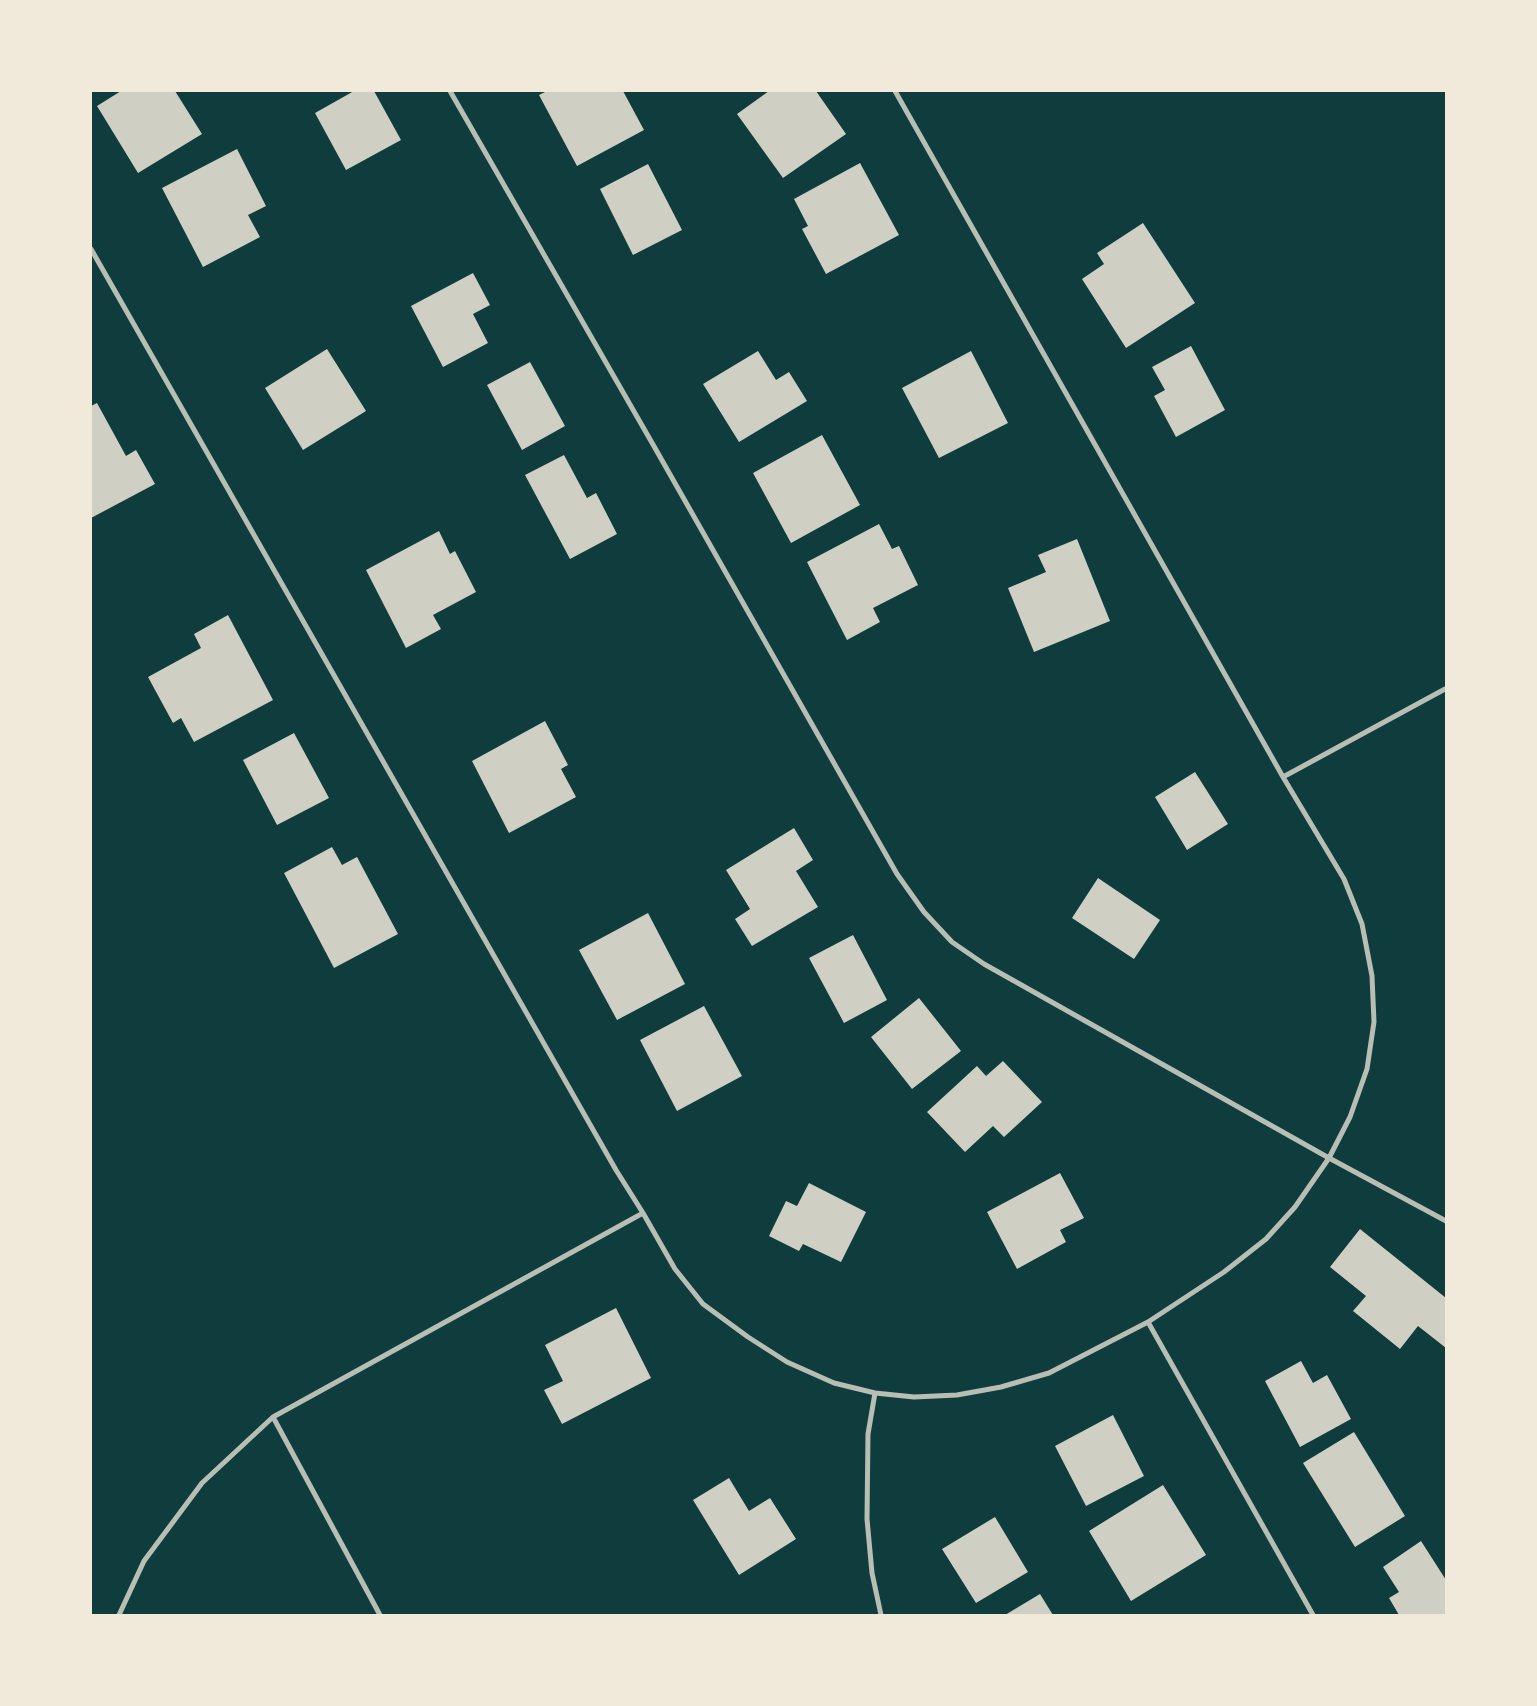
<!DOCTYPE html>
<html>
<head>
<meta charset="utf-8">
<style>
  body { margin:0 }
  #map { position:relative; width:1537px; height:1706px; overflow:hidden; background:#0f3d3e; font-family:"Nunito Sans",sans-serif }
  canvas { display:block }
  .frame { position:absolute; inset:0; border:92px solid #f1e9da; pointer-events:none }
</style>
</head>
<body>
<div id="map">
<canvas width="1537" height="1706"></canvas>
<div class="frame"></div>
</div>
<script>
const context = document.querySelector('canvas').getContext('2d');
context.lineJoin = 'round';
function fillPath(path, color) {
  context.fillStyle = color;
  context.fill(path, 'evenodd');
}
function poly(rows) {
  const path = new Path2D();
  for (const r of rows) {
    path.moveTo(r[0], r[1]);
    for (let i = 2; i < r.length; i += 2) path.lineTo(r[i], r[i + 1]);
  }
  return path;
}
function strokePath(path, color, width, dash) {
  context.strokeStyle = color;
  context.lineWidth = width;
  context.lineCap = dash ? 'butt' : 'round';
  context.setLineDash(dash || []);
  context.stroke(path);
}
const building = poly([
  [121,91,175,91,202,134,138,173,97,106],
  [354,91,374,91,401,140,346,170,315,113],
  [547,91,623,91,644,130,577,166,539,95],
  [769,91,816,91,846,134,783,178,737,114],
  [237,149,266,206,248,215,260,237,203,267,162,188],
  [860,163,899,235,826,274,802,229,808,226,794,199],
  [648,164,682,230,633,255,600,189],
  [1143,223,1195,303,1126,348,1082,279,1104,264,1097,253],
  [473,273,490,305,473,314,488,343,443,367,411,306],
  [1191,346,1225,410,1176,437,1154,396,1165,390,1152,367],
  [327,349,366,411,303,450,265,388],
  [758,351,776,380,789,372,807,401,739,442,703,384],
  [971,351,1008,423,939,458,902,388],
  [530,362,565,426,522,450,487,385],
  [97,403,126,456,136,450,155,484,91,518,91,406],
  [822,435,860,505,791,543,753,473],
  [564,455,587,498,596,493,617,534,570,559,525,475],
  [879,524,892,549,899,546,918,585,873,608,880,622,847,640,807,562],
  [439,531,450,554,455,551,476,592,433,615,441,629,406,648,366,570],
  [1077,539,1110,621,1034,652,1008,588,1046,572,1038,555],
  [228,615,273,700,194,742,181,718,173,723,148,677,201,648,194,634],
  [545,721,568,765,561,769,576,797,509,833,472,761],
  [294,733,329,798,277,825,243,760],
  [1195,772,1228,824,1187,850,1155,797],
  [794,828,813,860,796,871,818,907,752,946,735,919,750,909,726,870],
  [332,847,342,865,357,857,398,934,334,968,284,873],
  [1098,878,1160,920,1134,959,1072,918],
  [648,913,685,984,617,1020,579,950],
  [853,935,887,1000,844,1023,809,958],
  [919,998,961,1051,912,1089,871,1037],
  [704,1006,742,1076,677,1111,640,1040],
  [1003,1061,1042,1102,1004,1137,993,1126,965,1152,927,1112,977,1066,986,1076],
  [1060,1173,1084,1218,1060,1230,1066,1242,1017,1269,987,1212],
  [809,1183,866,1212,841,1262,803,1244,799,1251,769,1236,786,1201,797,1206],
  [1360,1229,1446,1298,1446,1348,1418,1326,1400,1349,1353,1311,1366,1296,1330,1267],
  [616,1308,651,1378,562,1424,544,1390,563,1381,545,1345],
  [1301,1361,1313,1383,1327,1375,1351,1419,1300,1447,1265,1381],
  [1113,1415,1144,1476,1086,1506,1055,1446],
  [1354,1432,1405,1516,1355,1547,1303,1463],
  [729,1478,749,1511,770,1498,796,1539,739,1575,693,1500],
  [1163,1485,1206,1555,1131,1601,1089,1531],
  [995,1517,1028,1572,976,1603,942,1549],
  [1421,1541,1446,1580,1446,1615,1399,1615,1389,1598,1399,1592,1383,1567],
  [1040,1594,1053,1615,1005,1615]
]);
const minor = poly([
  [450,91,655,448,897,874,924,912,952,942,984,964,1329,1158,1446,1221],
  [895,91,1283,777],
  [91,249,616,1170,643,1213],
  [1148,1322,1313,1615],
  [875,1393,868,1434,867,1519,872,1573,881,1615],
  [273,1417,380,1615],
  [119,1615,144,1561,202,1483,273,1417,643,1213,675,1269,703,1304,748,1337,787,1362,834,1383,875,1393,914,1397,957,1395,1001,1387,1049,1373,1148,1322,1224,1272,1266,1239,1295,1207,1329,1158,1350,1117,1367,1069,1374,1022,1372,976,1362,924,1344,879,1283,777,1445,689]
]);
fillPath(building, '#cfcfc3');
strokePath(minor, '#b8beb3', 5);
</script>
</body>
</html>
